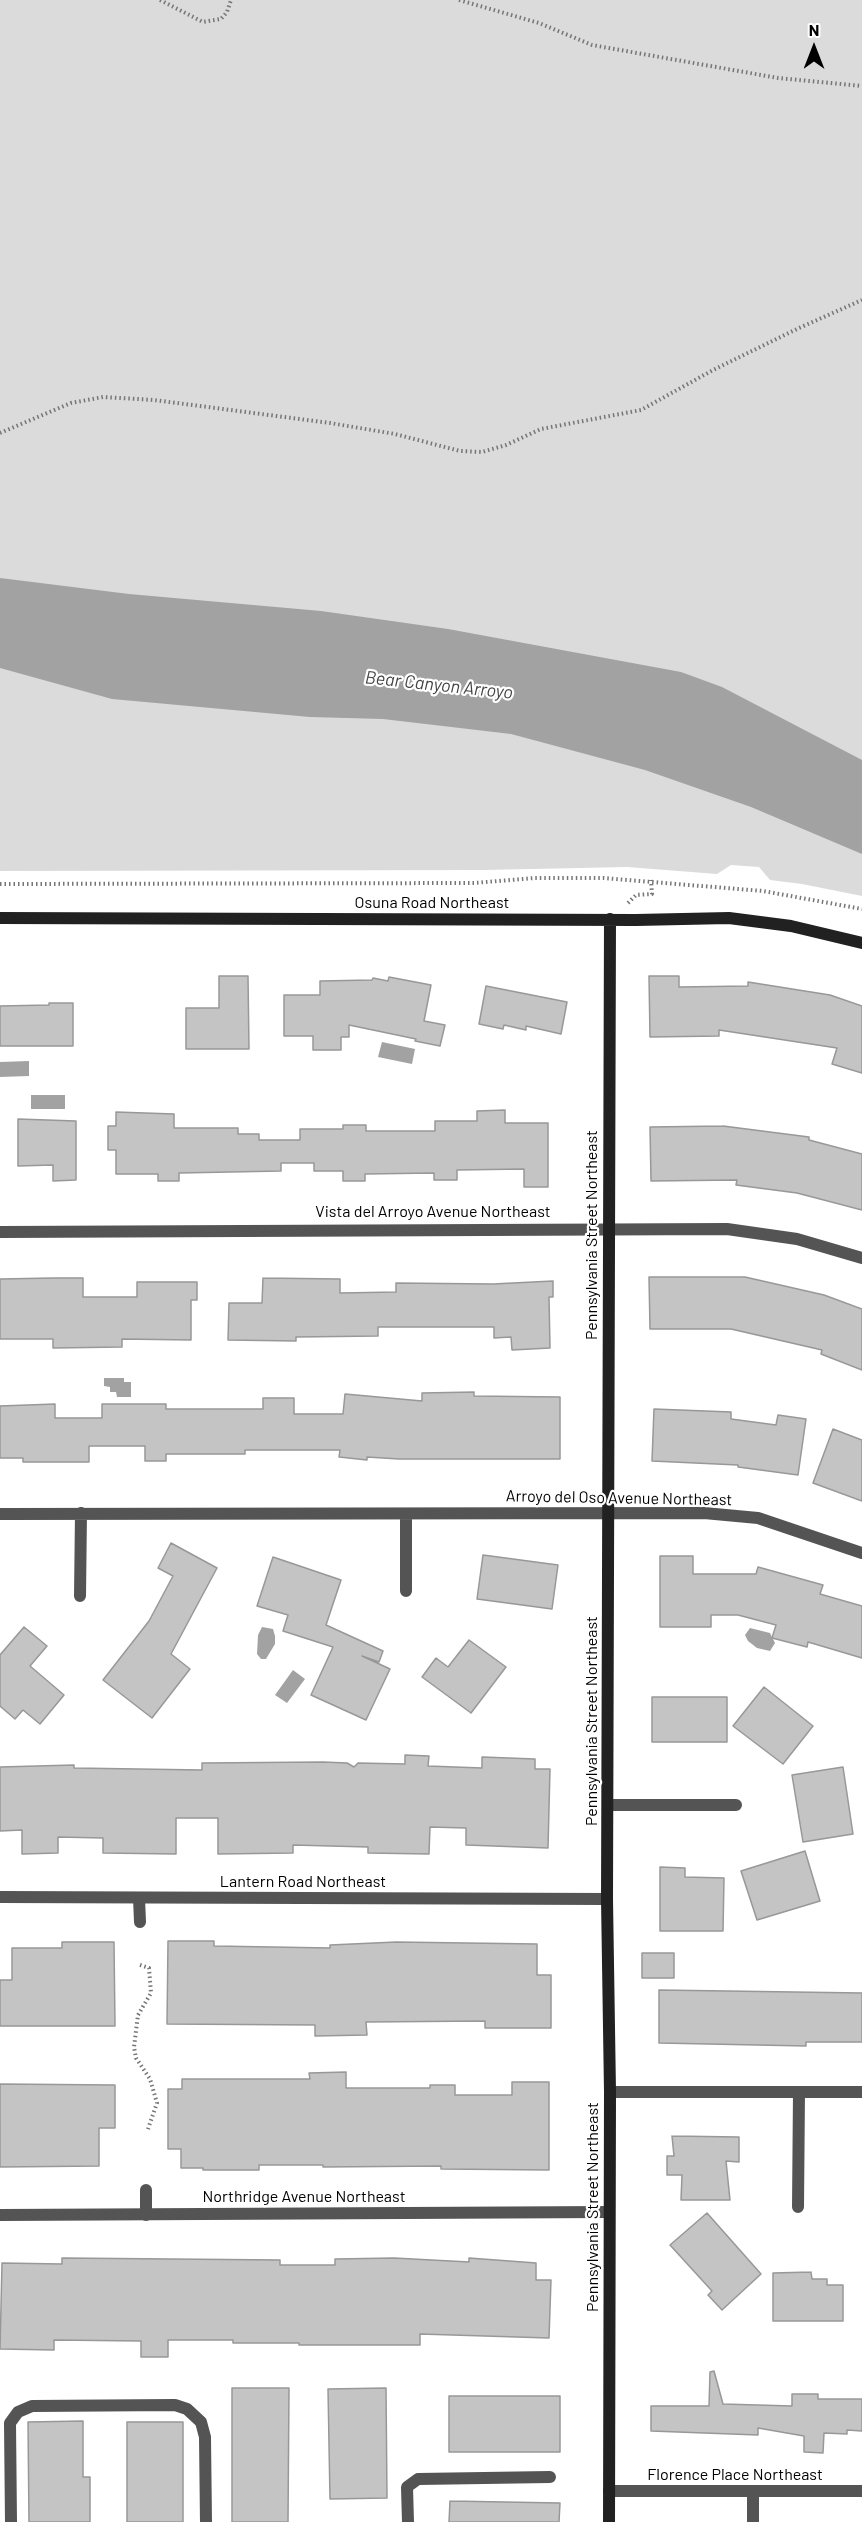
<!DOCTYPE html>
<html>
<head>
<meta charset="utf-8">
<style>
  body { margin:0 }
  #map { position:relative; width:862px; height:2522px; overflow:hidden; background:#fff; font-family:Barlow,sans-serif }
  canvas { display:block }
  .north { position:absolute; left:784px; top:18px; width:60px; height:60px; -webkit-text-stroke:4px #fff; paint-order:stroke; rotate:0deg; font-size:16px; font-weight:700; line-height:24px; text-align:center; color:#000 }
  .north::after { content:''; display:block; margin:auto; width:21px; height:27px; background:#000; clip-path:polygon(50% 0,100% 100%,50% 72%,0 100%) }
</style>
</head>
<body>
<div id="map">
<canvas width="862" height="2522"></canvas>
<div class="north">N</div>
</div>
<script>
const context = document.querySelector('canvas').getContext('2d');
context.lineJoin = 'round';
function fillPath(path, color) {
  context.fillStyle = color;
  context.fill(path, 'evenodd');
}
function poly(rows) {
  const path = new Path2D();
  for (const r of rows) {
    path.moveTo(r[0], r[1]);
    for (let i = 2; i < r.length; i += 2) path.lineTo(r[i], r[i + 1]);
  }
  return path;
}
function strokePath(path, color, width, dash) {
  context.strokeStyle = color;
  context.lineWidth = width;
  context.lineCap = dash ? 'butt' : 'round';
  context.setLineDash(dash || []);
  context.stroke(path);
}
function drawText(font, color, halo, rows, align = 'center') {
  context.font = font + ' Barlow,sans-serif';
  context.lineWidth = 4.5;
  context.setLineDash([]);
  context.textBaseline = 'middle';
  context.strokeStyle = halo;
  context.fillStyle = color;
  for (const [text, x, y, turn = 0] of rows) {
    context.save();
    context.translate(x, y);
    context.rotate((+turn || 0) * Math.PI / 180);
    context.textAlign = isNaN(turn) ? turn : align;
    if (halo) context.strokeText(text, 0, 0);
    context.fillText(text, 0, 0);
    context.restore();
  }
}
const green = poly([
  [0,0,862,0,862,896,802,884,770,880,759,867,731,865,717,874,627,867,483,870,0,871]
]);
const water = poly([
  [0,578,129,594,321,611,448,629,681,672,722,687,862,760,862,854,751,807,645,770,511,734,383,719,310,717,112,699,0,668],
  [382,1042,415,1049,412,1064,378,1057],
  [29,1061,29,1076,0,1077,0,1062],
  [31,1095,65,1095,65,1109,31,1109],
  [104,1378,124,1378,124,1382,131,1382,131,1397,117,1397,116,1392,110,1392,110,1387,104,1386],
  [262,1627,273,1629,275,1636,275,1644,266,1659,261,1659,257,1654,258,1635],
  [750,1628,770,1633,775,1643,770,1651,757,1648,748,1641,745,1635],
  [293,1670,305,1679,287,1703,275,1695]
]);
const building = poly([
  [219,976,248,976,249,1049,186,1049,186,1008,219,1008,219,976],
  [649,976,679,976,679,987,748,986,748,982,830,995,862,1006,862,1073,832,1064,837,1048,719,1030,719,1036,650,1037,649,976],
  [389,977,431,985,424,1021,445,1025,440,1046,415,1041,416,1039,349,1025,349,1037,341,1037,341,1050,313,1050,313,1036,284,1036,284,995,320,995,320,981,372,980,373,978,388,981,389,977],
  [486,986,567,1002,561,1034,526,1026,526,1030,504,1025,503,1029,479,1024,486,986],
  [49,1003,73,1003,73,1046,0,1046,0,1006,49,1005,49,1003],
  [505,1110,505,1123,548,1123,548,1187,524,1187,524,1169,457,1170,457,1180,434,1180,434,1173,365,1174,365,1181,343,1181,343,1171,314,1171,314,1163,281,1163,281,1171,179,1173,179,1181,158,1181,158,1174,116,1174,116,1150,108,1150,108,1126,116,1126,116,1112,174,1114,174,1128,238,1128,238,1134,259,1134,259,1140,300,1140,300,1129,343,1129,343,1125,366,1125,366,1131,435,1131,435,1121,477,1121,477,1111,505,1110],
  [18,1119,76,1121,76,1180,53,1181,53,1165,18,1166,18,1119],
  [723,1126,809,1137,809,1140,862,1154,862,1210,797,1193,736,1185,737,1180,651,1181,650,1127,723,1126],
  [649,1277,745,1277,824,1295,862,1309,862,1370,821,1354,822,1350,731,1329,650,1329,649,1277],
  [53,1278,83,1278,83,1297,137,1297,137,1282,197,1282,197,1300,191,1300,191,1340,122,1339,122,1347,53,1348,53,1339,0,1339,0,1279,53,1278],
  [263,1278,340,1279,340,1293,396,1292,396,1283,493,1284,553,1281,553,1297,549,1297,550,1348,512,1350,511,1337,494,1338,494,1327,378,1327,378,1336,296,1337,296,1341,228,1340,229,1303,262,1303,263,1278],
  [474,1392,474,1396,560,1397,560,1459,399,1459,367,1457,367,1460,339,1457,340,1450,245,1450,245,1454,166,1454,166,1461,145,1461,145,1446,89,1446,89,1462,23,1462,23,1458,0,1458,0,1406,55,1404,55,1418,102,1418,102,1404,166,1404,166,1409,263,1409,263,1398,294,1398,294,1414,343,1414,345,1394,422,1401,422,1393,474,1392],
  [654,1409,731,1412,731,1419,776,1425,778,1415,806,1419,798,1475,738,1467,738,1465,652,1461,654,1409],
  [833,1429,862,1440,862,1501,813,1483,833,1429],
  [171,1543,217,1568,171,1654,190,1669,152,1718,103,1680,149,1621,173,1576,158,1568,171,1543],
  [483,1555,558,1565,552,1609,477,1599,483,1555],
  [660,1556,693,1556,693,1574,756,1574,758,1567,823,1585,820,1594,862,1606,862,1658,808,1642,807,1647,772,1638,776,1625,738,1615,711,1615,711,1627,660,1627,660,1556],
  [273,1557,341,1580,326,1625,383,1651,379,1662,362,1656,390,1669,366,1720,311,1695,333,1647,283,1631,288,1615,257,1606,273,1557],
  [24,1627,47,1646,30,1666,64,1695,40,1724,23,1710,15,1719,0,1706,0,1655,24,1627],
  [469,1640,506,1667,471,1713,422,1677,436,1658,448,1667,469,1640],
  [764,1687,813,1726,783,1764,733,1726,764,1687],
  [652,1697,727,1697,727,1742,652,1742,652,1697],
  [405,1755,429,1756,428,1766,482,1768,482,1757,535,1759,535,1769,550,1769,548,1848,466,1845,466,1828,430,1827,429,1854,368,1853,368,1847,293,1845,293,1853,218,1854,218,1818,176,1818,176,1854,103,1853,103,1838,58,1837,58,1853,22,1854,22,1830,0,1831,0,1767,74,1765,74,1768,202,1770,202,1763,323,1762,347,1763,354,1767,358,1763,405,1764,405,1755],
  [843,1767,853,1834,803,1842,792,1775,843,1767],
  [805,1851,820,1901,757,1920,741,1871,805,1851],
  [660,1867,685,1868,685,1877,724,1878,723,1931,660,1931,660,1867],
  [168,1941,214,1941,214,1946,330,1948,330,1945,396,1942,537,1944,537,1975,551,1975,551,2028,485,2028,485,2021,366,2022,367,2035,315,2036,315,2025,167,2024,168,1941],
  [62,1942,114,1942,115,2026,0,2026,0,1980,12,1980,12,1948,62,1948,62,1942],
  [642,1953,674,1953,674,1978,642,1978,642,1953],
  [659,1990,862,1993,862,2042,806,2042,806,2046,659,2043,659,1990],
  [346,2072,346,2088,430,2088,430,2085,455,2085,455,2095,512,2095,512,2082,549,2082,549,2170,441,2169,441,2166,323,2167,323,2165,259,2165,259,2170,203,2170,203,2168,181,2168,181,2149,168,2149,168,2089,182,2089,182,2079,310,2079,309,2073,346,2072],
  [0,2084,115,2085,115,2128,99,2128,99,2166,0,2167,0,2084],
  [672,2136,739,2137,739,2162,726,2161,730,2200,681,2200,682,2175,667,2175,667,2156,674,2156,672,2136],
  [707,2213,761,2274,722,2310,708,2295,712,2291,670,2245,707,2213],
  [62,2258,280,2260,280,2265,335,2265,335,2259,394,2258,469,2262,469,2258,536,2263,536,2280,551,2280,549,2338,420,2334,420,2345,299,2345,299,2343,233,2343,233,2340,168,2340,168,2357,141,2357,141,2341,54,2340,54,2350,0,2349,2,2263,62,2264,62,2258],
  [811,2272,812,2279,827,2279,827,2285,843,2285,843,2321,773,2321,773,2273,811,2272],
  [714,2371,723,2404,792,2406,792,2394,818,2394,818,2399,862,2399,862,2431,847,2430,847,2434,824,2433,823,2453,804,2452,804,2436,758,2428,758,2435,651,2431,651,2406,709,2406,710,2372,714,2371],
  [232,2388,289,2388,288,2522,232,2522,232,2388],
  [386,2388,387,2498,330,2499,328,2389,386,2388],
  [449,2396,560,2396,560,2452,449,2452,449,2396],
  [83,2421,83,2477,90,2477,90,2522,29,2522,28,2422,83,2421],
  [127,2422,183,2422,183,2522,127,2522,127,2422],
  [450,2501,560,2503,559,2522,449,2522,450,2501]
]);
const path = poly([
  [160,0,203,22,221,19,227,12,231,0],
  [459,0,539,23,592,45,778,78,862,86],
  [0,433,71,403,103,397,154,400,330,423,395,434,460,451,482,452,506,445,541,429,641,410,713,370,799,328,862,300],
  [0,884,474,883,534,878,603,878,763,891,862,909],
  [628,903,636,895,652,894,651,880],
  [140,1965,149,1968,151,1993,138,2015,134,2047,136,2058,150,2079,157,2103,147,2132]
]);
const lane = poly([
  [139,1898,140,1922],
  [146,2215,146,2190],
  [11,2522,10,2423,18,2412,32,2406,175,2405,187,2409,201,2422,205,2437,206,2522],
  [408,2522,407,2487,418,2479,550,2477]
]);
const street = poly([
  [0,1232,727,1229,797,1239,862,1258],
  [0,1514,704,1513,758,1518,862,1553],
  [406,1591,406,1514],
  [80,1596,81,1513],
  [608,1805,736,1805],
  [0,1897,607,1899],
  [610,2092,862,2092],
  [798,2207,799,2092],
  [0,2215,609,2212],
  [609,2491,862,2491],
  [753,2492,753,2522]
]);
const secondary = poly([
  [0,918,636,920,729,918,791,926,862,943],
  [609,2522,610,2092,607,1899,610,919]
]);
const streetNames = [
  ["Osuna Road Northeast",432,903],
  ["Vista del Arroyo Avenue Northeast",433,1212],
  ["Pennsylvania Street Northeast",592,1235,-90],
  ["Arroyo del Oso Avenue Northeast",619,1498,1],
  ["Pennsylvania Street Northeast",592,1721,-90],
  ["Lantern Road Northeast",303,1882],
  ["Northridge Avenue Northeast",304,2197],
  ["Pennsylvania Street Northeast",593,2207,-90],
  ["Florence Place Northeast",735,2475]
];
const waterNames = [
  ["Bear Canyon Arroyo",439,685,6]
];
fillPath(green, '#dbdbdb');
fillPath(water, '#a2a2a2');
fillPath(building, '#c4c4c4');
strokePath(building, '#989898', 1.5);
strokePath(path, '#767676', 4, [1.5, 3]);
strokePath(lane, '#545454', 12);
strokePath(street, '#545454', 12);
strokePath(secondary, '#212121', 12);
drawText('16px', '#000', '#fff', streetNames);
drawText('italic 18px', '#434343', '#fff', waterNames);
</script>
</body>
</html>
